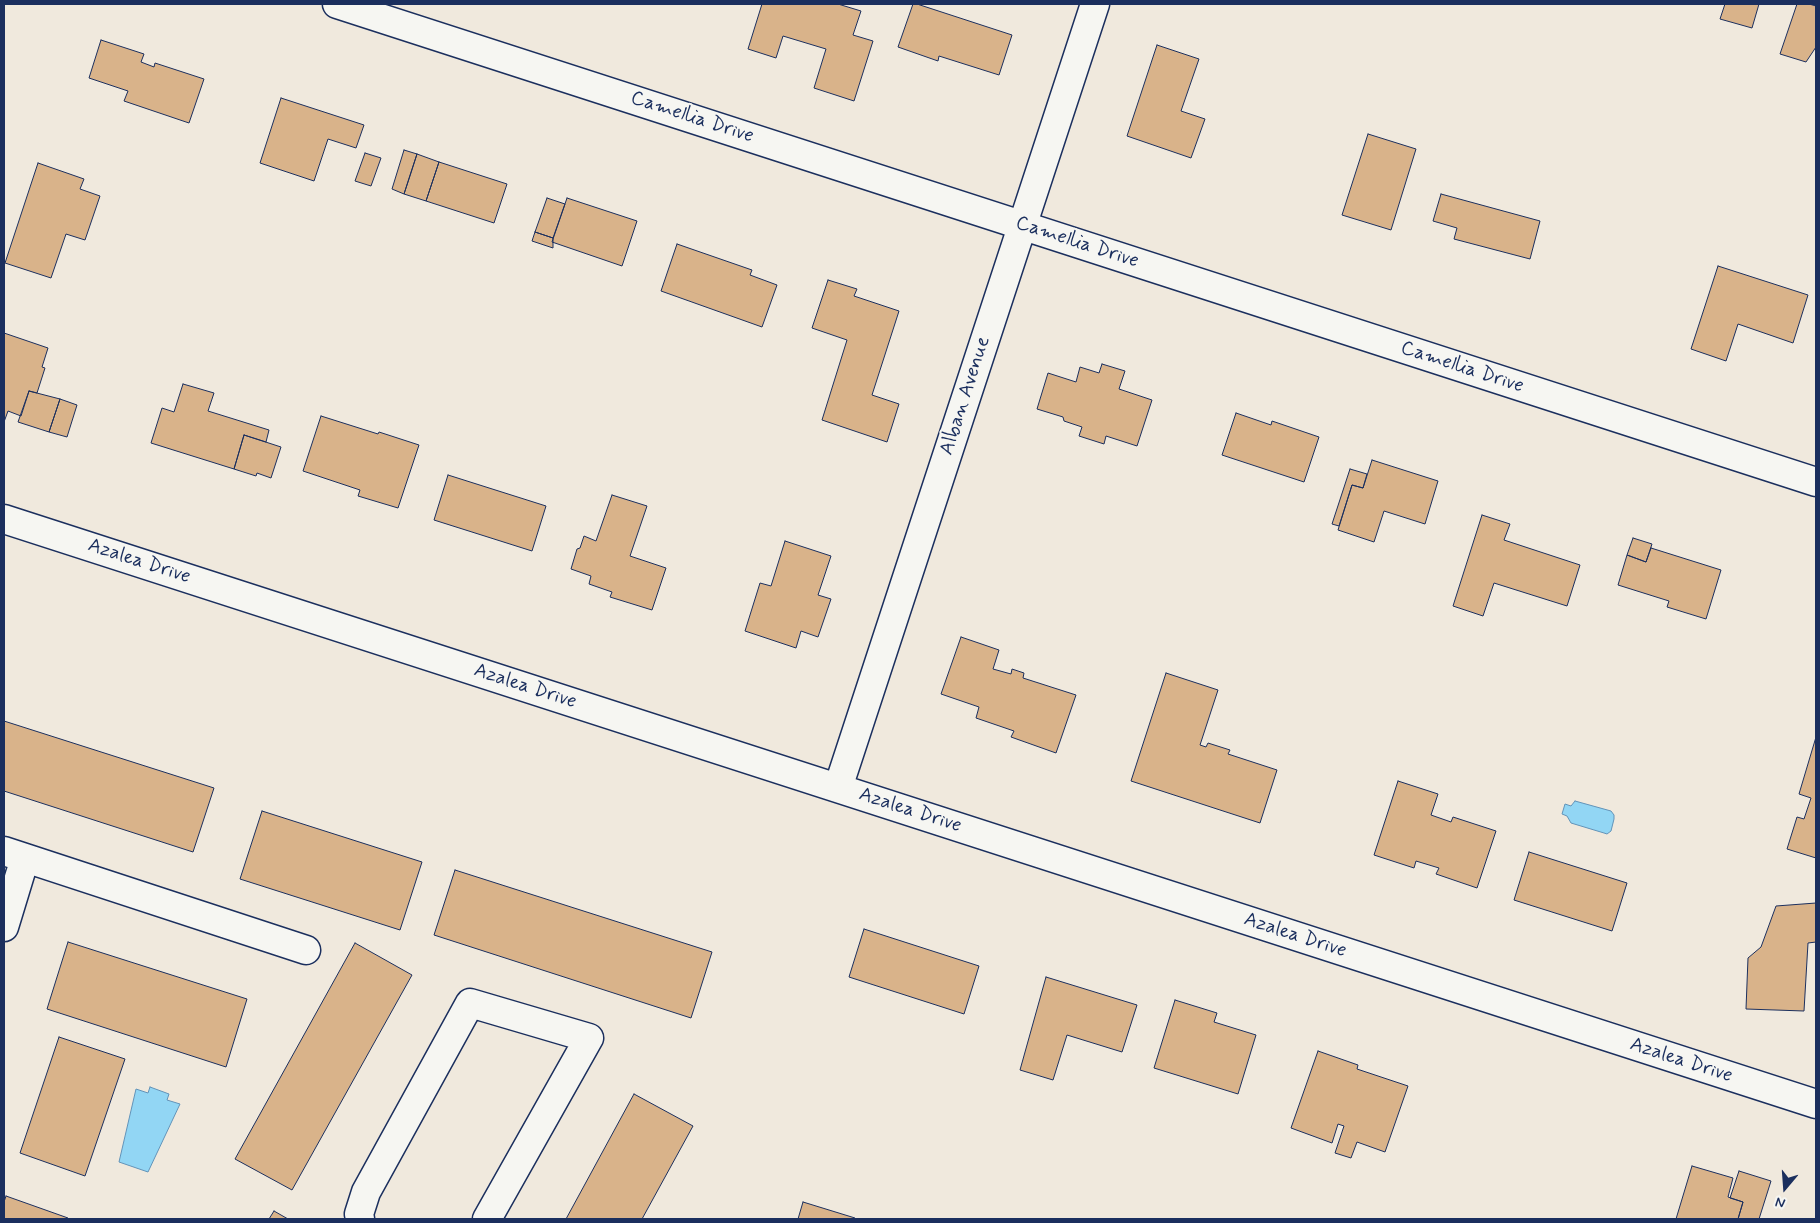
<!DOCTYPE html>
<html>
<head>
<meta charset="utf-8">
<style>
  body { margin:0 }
  #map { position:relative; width:1820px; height:1223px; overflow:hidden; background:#f0e9dd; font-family:Mynerve,sans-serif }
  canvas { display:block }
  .frame { position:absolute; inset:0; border:5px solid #1b2f5e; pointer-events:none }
  .north { position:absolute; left:1760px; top:1163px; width:50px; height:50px; -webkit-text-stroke:4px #f6f6f2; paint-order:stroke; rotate:198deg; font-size:14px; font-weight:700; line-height:20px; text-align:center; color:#1b2f5e }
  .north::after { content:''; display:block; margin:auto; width:18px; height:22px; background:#1b2f5e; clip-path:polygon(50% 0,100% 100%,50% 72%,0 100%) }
</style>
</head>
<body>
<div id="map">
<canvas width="1820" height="1223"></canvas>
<div class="frame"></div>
<div class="north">N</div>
</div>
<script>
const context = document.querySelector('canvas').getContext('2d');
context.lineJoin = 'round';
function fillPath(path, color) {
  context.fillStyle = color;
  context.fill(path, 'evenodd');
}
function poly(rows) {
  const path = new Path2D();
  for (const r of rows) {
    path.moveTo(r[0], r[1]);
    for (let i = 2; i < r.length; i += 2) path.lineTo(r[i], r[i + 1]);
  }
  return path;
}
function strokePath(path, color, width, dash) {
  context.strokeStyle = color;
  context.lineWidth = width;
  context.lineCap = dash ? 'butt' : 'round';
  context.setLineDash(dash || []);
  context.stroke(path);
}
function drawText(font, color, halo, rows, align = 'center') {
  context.font = font + ' Mynerve,sans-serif';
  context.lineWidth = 4;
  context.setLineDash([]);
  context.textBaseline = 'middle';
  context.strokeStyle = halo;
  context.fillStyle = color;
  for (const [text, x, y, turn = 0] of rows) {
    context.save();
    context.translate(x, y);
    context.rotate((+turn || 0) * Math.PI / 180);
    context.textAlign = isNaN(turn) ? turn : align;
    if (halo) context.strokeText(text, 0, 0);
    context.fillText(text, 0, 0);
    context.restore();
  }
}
const water = poly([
  [1575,801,1611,811,1614,815,1614,819,1611,831,1607,834,1604,833,1571,823,1567,816,1562,814,1565,804,1571,806,1575,801],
  [150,1087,169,1094,167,1100,180,1104,148,1172,119,1162,136,1089,148,1093,150,1087]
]);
const building = poly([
  [762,4,838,4,861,11,853,35,873,41,854,101,814,88,826,49,783,36,776,58,748,49,762,4],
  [913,4,917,4,1012,35,999,75,939,56,938,61,898,47,913,4],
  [1725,4,1759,4,1752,28,1720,19,1725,4],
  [1797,4,1809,4,1816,6,1816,47,1806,62,1780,54,1797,4],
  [101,40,144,54,141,62,154,67,155,63,204,79,189,123,124,101,128,91,89,78,101,40],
  [1157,45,1199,59,1181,111,1205,119,1191,158,1127,136,1157,45],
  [281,98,364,125,356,148,328,139,314,181,260,163,281,98],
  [1368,134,1416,149,1391,230,1342,215,1368,134],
  [404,150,417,154,404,194,392,189,404,150],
  [365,153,381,158,371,186,355,181,365,153],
  [417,154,439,162,426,201,404,194,417,154],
  [439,162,507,184,494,223,426,201,439,162],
  [38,163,84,179,80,189,100,196,85,240,66,234,51,278,5,263,38,163],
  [1441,194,1540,221,1530,259,1454,239,1457,228,1433,221,1441,194],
  [547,198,565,204,553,238,535,232,547,198],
  [567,198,637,221,622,266,552,242,567,198],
  [535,232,553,238,553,248,532,241,535,232],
  [677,244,752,270,750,275,777,285,762,327,661,291,677,244],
  [1718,266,1808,295,1793,343,1738,324,1726,361,1691,349,1718,266],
  [828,280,857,289,854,296,899,311,872,395,899,404,887,442,822,420,847,340,812,328,828,280],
  [4,333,48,348,42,367,45,368,37,393,29,391,21,416,8,411,4,422,4,333],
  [1102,364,1125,371,1119,389,1152,400,1137,446,1106,436,1104,444,1079,436,1082,427,1064,421,1063,417,1037,409,1048,373,1076,382,1080,367,1099,373,1102,364],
  [183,384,214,393,208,411,269,430,266,442,244,435,234,469,151,443,162,408,174,412,183,384],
  [29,391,60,399,49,432,18,422,29,391],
  [60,399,77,405,67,437,49,432,60,399],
  [1236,413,1271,425,1272,421,1319,437,1304,482,1222,455,1236,413],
  [321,416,378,434,379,432,419,445,398,508,358,496,360,490,303,471,321,416],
  [244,435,281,447,271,478,257,473,256,476,234,469,244,435],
  [1372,460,1438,481,1425,524,1384,511,1374,542,1338,530,1352,485,1363,488,1372,460],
  [1350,469,1367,474,1363,488,1352,485,1339,526,1332,524,1350,469],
  [448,475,546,506,532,551,434,520,448,475],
  [612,495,647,506,630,556,666,568,652,610,610,597,612,592,589,584,591,576,571,569,577,549,580,548,584,536,596,541,612,495],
  [1482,515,1510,524,1504,540,1580,565,1567,606,1494,583,1483,616,1453,606,1482,515],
  [1633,538,1652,544,1646,562,1627,555,1633,538],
  [785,541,831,556,818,595,831,599,818,637,801,631,796,648,745,631,760,583,771,586,785,541],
  [1651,548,1721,570,1706,619,1667,607,1669,601,1618,585,1627,555,1646,562,1651,548],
  [961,637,999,650,993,669,1011,674,1012,669,1024,673,1023,678,1076,695,1056,753,1011,737,1014,731,976,718,979,707,941,694,961,637],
  [1166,673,1218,690,1200,745,1206,747,1208,743,1230,750,1228,754,1277,770,1260,823,1131,781,1166,673],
  [4,721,214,788,193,852,4,791,4,721],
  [1816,737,1816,858,1787,849,1797,817,1804,819,1811,798,1799,794,1816,737],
  [1398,781,1438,794,1431,815,1451,822,1453,817,1496,831,1477,888,1436,874,1439,868,1416,861,1414,868,1374,855,1398,781],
  [262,811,422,862,400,930,240,879,262,811],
  [1529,852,1627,883,1612,931,1514,900,1529,852],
  [455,870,712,952,691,1018,434,935,455,870],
  [1816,903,1816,942,1808,943,1804,1011,1746,1009,1748,958,1761,947,1776,906,1816,903],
  [864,929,979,966,964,1014,849,977,864,929],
  [68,942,247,999,226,1067,47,1009,68,942],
  [355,943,412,975,292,1190,235,1159,355,943],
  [1046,977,1137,1005,1122,1052,1067,1035,1053,1080,1020,1070,1046,977],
  [1175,1000,1217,1013,1214,1022,1256,1035,1238,1094,1154,1068,1175,1000],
  [59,1037,125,1059,85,1176,20,1153,59,1037],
  [1318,1051,1358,1065,1357,1069,1408,1086,1385,1152,1357,1142,1351,1158,1335,1153,1344,1126,1338,1124,1332,1143,1291,1128,1318,1051],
  [634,1094,693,1126,642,1219,566,1219,634,1094],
  [1692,1166,1733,1178,1728,1197,1743,1202,1738,1219,1676,1219,1692,1166],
  [1739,1171,1771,1181,1759,1219,1738,1219,1743,1202,1730,1198,1739,1171],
  [6,1196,68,1218,67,1219,4,1219,4,1202,6,1196],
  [803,1202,855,1218,854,1219,798,1219,803,1202],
  [274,1211,288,1219,269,1219,274,1211]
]);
const minor = poly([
  [337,4,1816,482],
  [4,519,1816,1104],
  [838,788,1095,4],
  [4,851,306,950],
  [4,927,25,858],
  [360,1219,359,1214,366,1192,470,1003,589,1038,487,1219]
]);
const streetNames = [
  ["Camellia Drive",692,118,18],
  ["Camellia Drive",1077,243,18],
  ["Camellia Drive",1462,368,18],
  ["Alban Avenue",966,396,-72],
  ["Azalea Drive",139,562,18],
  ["Azalea Drive",525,687,18],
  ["Azalea Drive",910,811,18],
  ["Azalea Drive",1295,936,18],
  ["Azalea Drive",1681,1061,18]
];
fillPath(water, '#92d6f4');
strokePath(water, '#6293b8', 1);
fillPath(building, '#d9b38a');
strokePath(building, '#1b2f5e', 1);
strokePath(minor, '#1b2f5e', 31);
strokePath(minor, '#f6f6f2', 28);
drawText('20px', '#1b2f5e', '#f6f6f2', streetNames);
</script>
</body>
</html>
